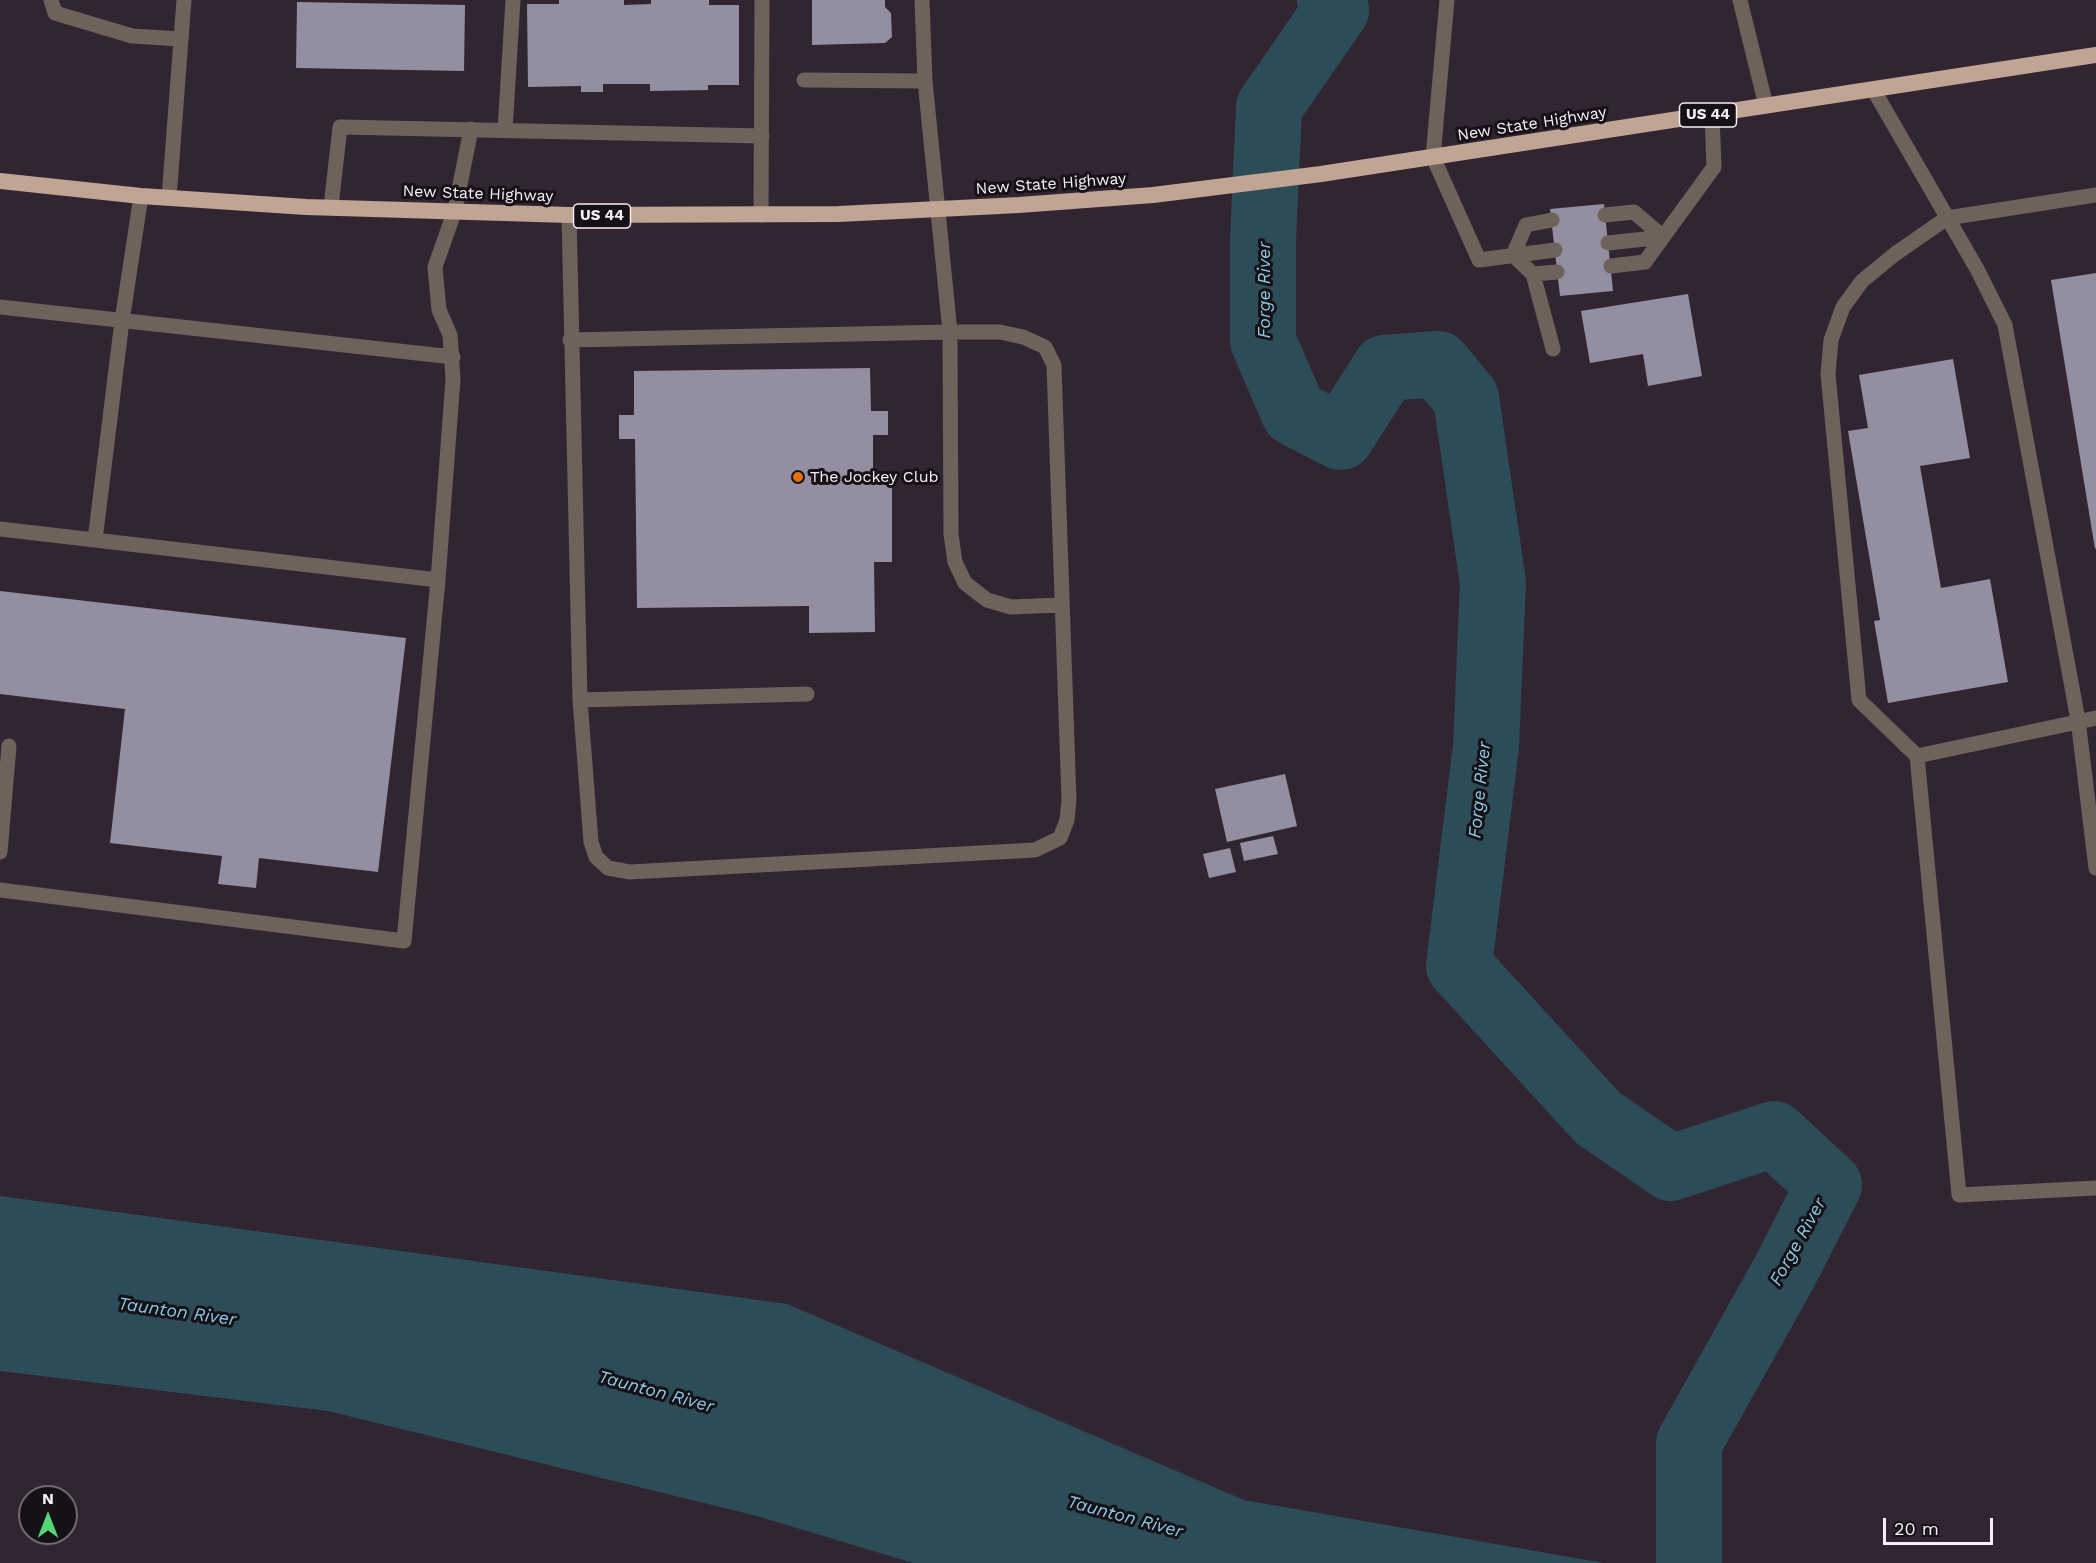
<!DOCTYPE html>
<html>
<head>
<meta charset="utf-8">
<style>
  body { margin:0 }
  #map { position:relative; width:2096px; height:1563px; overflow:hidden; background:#312532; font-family:"Work Sans",sans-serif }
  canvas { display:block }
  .north { position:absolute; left:18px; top:1485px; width:60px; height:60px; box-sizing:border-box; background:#161116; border:2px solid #706970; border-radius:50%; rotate:0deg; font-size:16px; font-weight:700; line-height:24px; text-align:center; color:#f6eef7 }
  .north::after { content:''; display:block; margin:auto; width:21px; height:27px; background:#53d673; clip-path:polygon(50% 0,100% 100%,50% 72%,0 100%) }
  .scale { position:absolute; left:1883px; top:1518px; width:110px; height:27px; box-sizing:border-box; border:3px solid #f6eef7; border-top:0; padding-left:8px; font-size:18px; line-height:21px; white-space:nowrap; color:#f6eef7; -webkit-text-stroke:4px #161116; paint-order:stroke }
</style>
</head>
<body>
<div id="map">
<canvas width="2096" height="1563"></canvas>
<div class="north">N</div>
<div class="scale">20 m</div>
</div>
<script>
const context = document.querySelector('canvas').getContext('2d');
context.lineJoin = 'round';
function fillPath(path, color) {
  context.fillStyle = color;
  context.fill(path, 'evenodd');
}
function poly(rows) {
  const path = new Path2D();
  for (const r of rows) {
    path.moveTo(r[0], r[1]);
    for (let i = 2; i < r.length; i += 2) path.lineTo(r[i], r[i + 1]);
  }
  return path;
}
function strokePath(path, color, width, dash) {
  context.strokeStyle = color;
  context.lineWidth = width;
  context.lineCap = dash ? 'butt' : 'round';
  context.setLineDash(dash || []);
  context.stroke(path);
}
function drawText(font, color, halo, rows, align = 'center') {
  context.font = font + ' "Work Sans",sans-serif';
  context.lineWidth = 6;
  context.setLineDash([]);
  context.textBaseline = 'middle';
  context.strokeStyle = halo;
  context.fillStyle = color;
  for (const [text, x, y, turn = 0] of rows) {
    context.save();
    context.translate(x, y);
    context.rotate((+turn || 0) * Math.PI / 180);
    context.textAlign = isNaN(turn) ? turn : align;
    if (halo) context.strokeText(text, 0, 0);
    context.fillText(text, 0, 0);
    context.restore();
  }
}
const water = poly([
  [0,1196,787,1304,1244,1500,1604,1563,913,1563,757,1516,328,1411,0,1371]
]);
const river = poly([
  [1330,0,1336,10,1269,107,1263,240,1263,341,1294,413,1341,437,1385,368,1438,364,1466,398,1493,583,1486,746,1459,966,1598,1118,1671,1168,1774,1134,1829,1185,1784,1273,1689,1443,1689,1563]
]);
const building = poly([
  [559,0,624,0,624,5,651,4,651,0,709,0,709,5,739,5,739,85,708,85,708,90,650,91,650,84,603,84,603,92,581,92,581,86,528,87,527,4,559,4],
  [812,0,885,0,885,7,891,13,892,37,885,43,812,45],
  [297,2,465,5,464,71,296,68],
  [1604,204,1613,291,1560,296,1550,209],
  [2096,273,2096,548,2095,549,2051,280],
  [1688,294,1702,376,1648,386,1643,354,1590,363,1581,311],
  [1953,359,1970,458,1920,466,1941,588,1990,579,2008,682,1888,703,1874,621,1880,620,1848,431,1868,428,1859,375],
  [870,368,871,411,888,411,888,435,873,435,873,482,892,481,892,562,874,562,875,632,809,633,809,606,637,608,635,439,619,439,619,415,634,415,634,371],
  [0,591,406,638,378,872,259,858,256,888,218,884,222,856,110,843,125,709,0,694],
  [1285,774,1297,826,1227,842,1215,789],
  [1273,836,1278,854,1244,861,1240,843],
  [1230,848,1236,872,1209,878,1203,854]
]);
const service = poly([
  [51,0,55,13,132,36,180,39],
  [1447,0,1433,157,1479,260,1555,250],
  [1740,0,1766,106],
  [804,80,925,81],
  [1873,89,1977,269,2005,325,2078,720,2096,868],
  [505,130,513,0],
  [169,198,184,0],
  [331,207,340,127,762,136],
  [569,215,580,700,591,842,596,857,608,868,630,872,1035,850,1060,838,1067,820,1069,800,1054,365,1045,347,1023,337,1000,332,950,332,925,81,922,0],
  [761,215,762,0],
  [1605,215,1634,212,1663,237,1645,262,1611,266],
  [1552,220,1526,225,1513,255,1533,274,1557,272],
  [1608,243,1663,237,1714,167,1712,114],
  [1533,274,1553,349],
  [0,307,453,357],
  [570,340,950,332,951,534,955,562,965,583,987,600,1011,607,1061,605],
  [0,529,438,580],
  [95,540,122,321,141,196],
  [580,700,807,694],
  [2096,718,1917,756,1959,1195,2096,1188],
  [1917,756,1859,700,1828,374,1831,340,1843,307,1862,281,1895,254,1947,218,2096,195],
  [0,852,9,746],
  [0,890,404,941,438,580,453,379,450,335,439,310,435,267,455,210,471,129]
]);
const trunk = poly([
  [0,181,141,196,306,207,569,215,839,214,1019,205,1153,195,1321,174,2096,55]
]);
const markers = [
  [798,477,6,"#e8710a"]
];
const shields = [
  [1708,115,57],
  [602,216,57]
];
const shieldNames = [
  ["US 44",1708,115],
  ["US 44",602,216]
];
const streetNames = [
  ["New State Highway",1532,124,-9],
  ["New State Highway",1051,184,-4],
  ["New State Highway",478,194,2]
];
const poiNames = [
  ["The Jockey Club",810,477]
];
const waterNames = [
  ["Forge River",1265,290,-90],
  ["Forge River",1480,790,-84],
  ["Forge River",1798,1242,-61],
  ["Taunton River",177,1312,8],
  ["Taunton River",656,1392,15],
  ["Taunton River",1125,1517,15]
];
fillPath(water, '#2c4d58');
strokePath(river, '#2c4d58', 66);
fillPath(building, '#938ea0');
strokePath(service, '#6e625b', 15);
strokePath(trunk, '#c0a494', 16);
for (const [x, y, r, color] of markers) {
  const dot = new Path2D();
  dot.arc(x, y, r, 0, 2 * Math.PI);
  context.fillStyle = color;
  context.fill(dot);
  strokePath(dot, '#161116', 2);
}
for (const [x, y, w] of shields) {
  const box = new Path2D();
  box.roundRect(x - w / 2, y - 12, w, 24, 4.5);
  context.fillStyle = '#161116';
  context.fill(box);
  strokePath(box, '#f6eef7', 1.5);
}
drawText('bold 15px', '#f6eef7', null, shieldNames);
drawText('16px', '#f6eef7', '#161116', streetNames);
drawText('16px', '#f6eef7', '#161116', poiNames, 'left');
drawText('italic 18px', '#89cae2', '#161116', waterNames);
</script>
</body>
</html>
